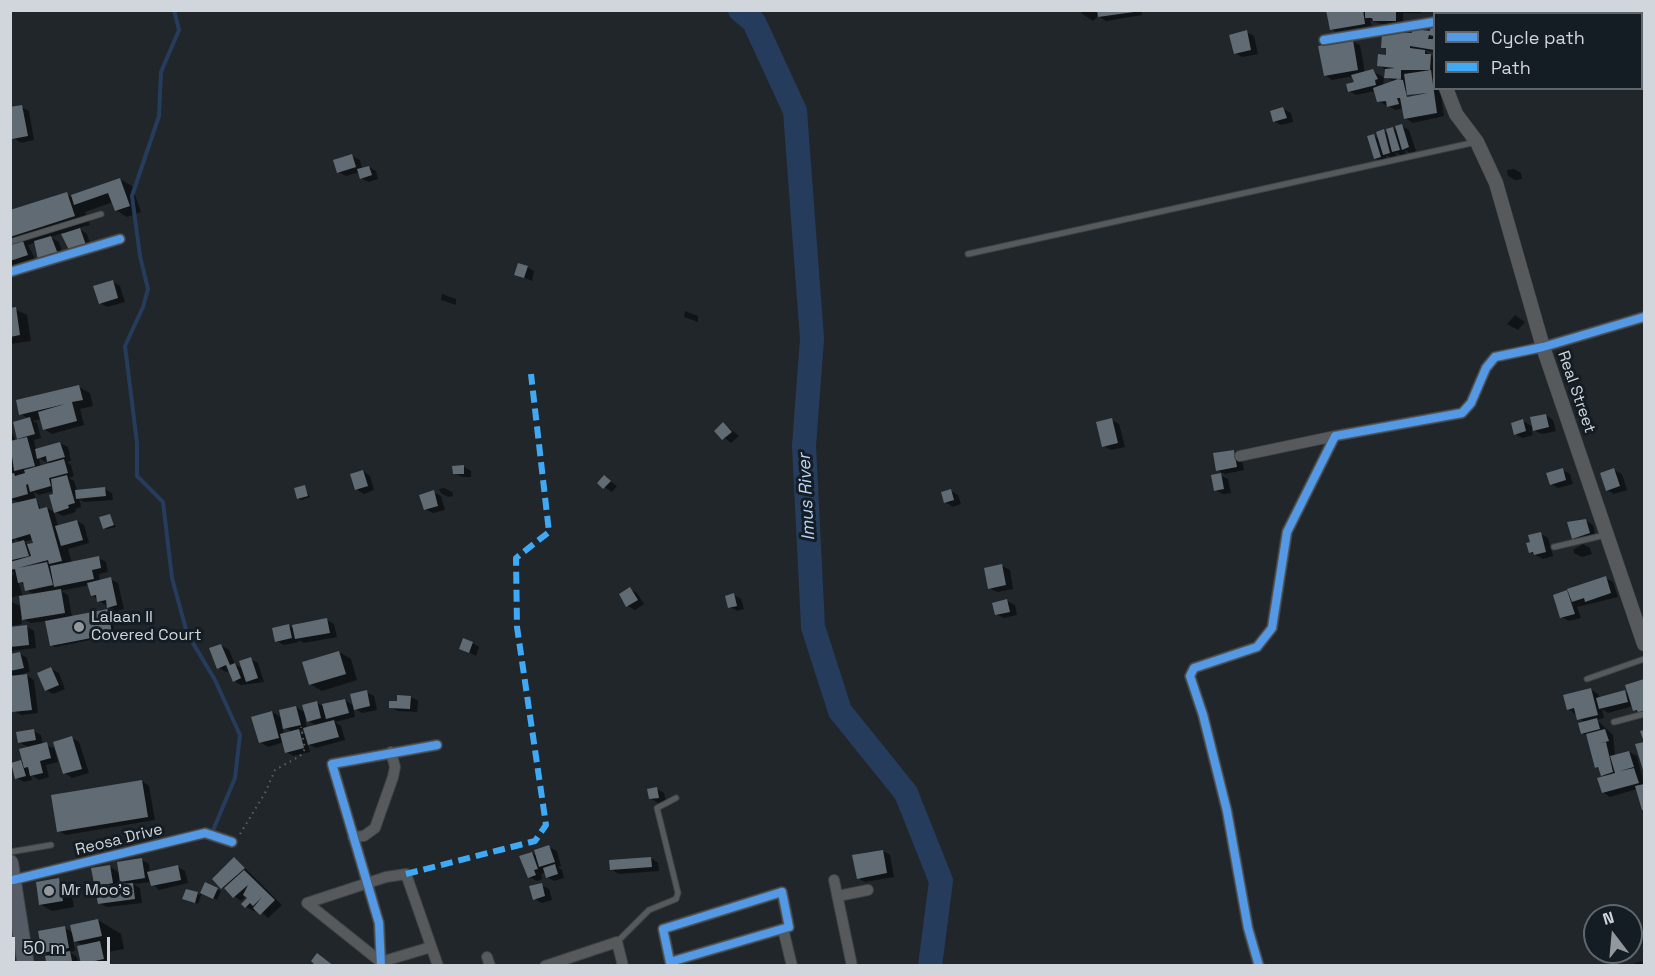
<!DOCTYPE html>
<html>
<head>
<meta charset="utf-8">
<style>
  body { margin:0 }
  #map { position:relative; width:1655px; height:976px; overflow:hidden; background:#21262a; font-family:"Space Grotesk",sans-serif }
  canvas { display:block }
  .frame { position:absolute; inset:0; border:12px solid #d0d6db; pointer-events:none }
  .legend { position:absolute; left:1433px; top:12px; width:210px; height:78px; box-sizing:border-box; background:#141d24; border:2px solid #5f676d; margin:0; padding:8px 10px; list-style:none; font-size:18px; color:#d0d6db }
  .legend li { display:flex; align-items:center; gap:12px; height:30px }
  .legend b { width:30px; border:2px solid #5f676d }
  .north { position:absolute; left:1583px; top:904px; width:60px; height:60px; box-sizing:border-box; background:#141d24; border:2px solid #5f676d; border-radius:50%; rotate:344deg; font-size:16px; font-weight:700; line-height:24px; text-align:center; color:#d0d6db }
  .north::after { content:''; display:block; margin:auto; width:21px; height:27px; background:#93989d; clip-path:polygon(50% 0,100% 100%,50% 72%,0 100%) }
  .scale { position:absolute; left:12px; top:937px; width:98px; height:27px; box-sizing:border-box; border:3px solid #d0d6db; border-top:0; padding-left:8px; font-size:18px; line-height:21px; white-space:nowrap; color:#d0d6db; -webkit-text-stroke:4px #141d24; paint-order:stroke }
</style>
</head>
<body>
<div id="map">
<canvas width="1655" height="976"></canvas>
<div class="frame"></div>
<ul class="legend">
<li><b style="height:8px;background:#5399e6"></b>Cycle path</li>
<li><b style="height:8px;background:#3fa9f5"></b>Path</li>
</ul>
<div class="north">N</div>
<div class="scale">50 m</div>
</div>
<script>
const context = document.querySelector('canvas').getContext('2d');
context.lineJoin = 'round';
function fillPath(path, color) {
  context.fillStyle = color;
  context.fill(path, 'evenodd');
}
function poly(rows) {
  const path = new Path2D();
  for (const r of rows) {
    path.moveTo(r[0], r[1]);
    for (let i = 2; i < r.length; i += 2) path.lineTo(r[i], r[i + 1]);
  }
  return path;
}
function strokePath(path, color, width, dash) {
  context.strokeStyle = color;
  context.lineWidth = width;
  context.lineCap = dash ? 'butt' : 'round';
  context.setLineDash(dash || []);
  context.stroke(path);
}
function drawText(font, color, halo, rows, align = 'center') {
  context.font = font + ' "Space Grotesk",sans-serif';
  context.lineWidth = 6;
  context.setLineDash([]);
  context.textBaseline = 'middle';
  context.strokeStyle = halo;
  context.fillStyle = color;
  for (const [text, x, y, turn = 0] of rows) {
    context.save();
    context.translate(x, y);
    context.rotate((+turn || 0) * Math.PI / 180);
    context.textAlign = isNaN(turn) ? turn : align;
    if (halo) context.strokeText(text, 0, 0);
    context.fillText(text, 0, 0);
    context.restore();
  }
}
const shadow = poly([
  [1083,10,1141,10,1142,15,1106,21,1098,16,1093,21,1081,13],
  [1328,10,1421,10,1421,13,1403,13,1403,25,1381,24,1370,20,1372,28,1338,33,1331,29],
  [1484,10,1528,10,1528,14,1484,14],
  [1434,25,1434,52,1424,50,1434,58,1434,88,1440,88,1444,116,1413,123,1405,118,1403,108,1396,110,1378,101,1375,91,1356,95,1349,91,1355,83,1353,76,1332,80,1325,75,1352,41,1360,45,1365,73,1372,71,1380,75,1384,78,1383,86,1394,82,1386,77,1386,70,1379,65,1387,56,1388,50,1383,47,1431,33],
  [1421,92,1421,96,1400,97,1399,94],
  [1246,32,1254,36,1258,54,1242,57,1235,53],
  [21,107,29,111,34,140,21,143,14,138,10,109],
  [1283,109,1291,113,1293,122,1281,125,1274,121],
  [1402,126,1409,130,1416,151,1410,153,1405,150,1406,154,1401,155,1395,152,1397,156,1391,158,1386,155,1387,161,1382,162,1375,158,1374,136,1380,139,1383,131,1389,134,1393,128,1398,131],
  [352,156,360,160,362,169,369,167,376,171,378,179,369,182,361,178,360,172,346,176,338,172],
  [1514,169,1521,173,1522,179,1515,180,1508,176,1507,170],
  [120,179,132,186,141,212,127,217,116,210,113,202,85,212,90,225,78,228,87,234,92,249,63,233,51,237,59,242,64,258,36,242,28,245,35,259,10,268,10,212,66,194,73,198],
  [527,267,534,271,532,281,516,274],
  [113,282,120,286,125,302,107,307,100,303],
  [442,294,456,299,456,305,441,300],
  [15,309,27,315,31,341,10,344,10,310],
  [685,311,698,316,698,322,684,317],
  [1515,315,1525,322,1518,330,1507,324],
  [79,387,90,393,93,406,80,409,84,425,52,434,44,429,42,419,33,421,37,423,41,438,34,440,36,450,60,443,68,447,71,461,67,462,71,465,74,476,69,478,74,481,77,491,105,489,112,493,113,500,84,502,79,499,81,507,75,509,76,512,63,516,55,512,54,491,39,495,33,491,41,510,47,508,54,512,58,526,77,521,84,525,89,543,68,549,72,563,99,558,106,562,108,572,99,574,100,582,110,579,118,583,124,609,116,611,99,601,92,595,89,585,61,591,68,595,72,617,107,611,111,612,115,635,55,647,51,645,47,621,31,623,21,618,22,624,10,626,10,601,22,607,20,595,10,598,10,575,15,574,10,571,10,563,17,562,10,559,10,545,21,543,14,538,15,541,10,542,10,529,21,503,10,499,10,430,17,443,19,442,14,423,29,419,21,414],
  [39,458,46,462,53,464,41,467],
  [33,539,35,544,30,545,24,542],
  [18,581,25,585,27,590,35,595,23,597],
  [1546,415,1553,420,1556,431,1542,434,1531,429,1533,435,1523,438,1515,434,1523,421,1533,427],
  [1112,420,1119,424,1125,447,1111,450,1104,446],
  [724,424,739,436,731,443,716,431],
  [1234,451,1241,455,1244,470,1225,474,1217,470],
  [463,466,471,471,471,477,462,477,454,473],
  [1563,470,1570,474,1573,484,1558,488,1551,484],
  [1614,470,1622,474,1627,490,1614,494,1607,490],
  [363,471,370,476,374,490,364,494,356,489],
  [1220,475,1228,479,1231,493,1223,494,1215,490],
  [605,477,617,486,612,492,599,483],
  [305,487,310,497,301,500,298,498],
  [444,488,452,492,453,496,448,497,441,493,439,489],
  [951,491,958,495,961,504,953,507,945,502],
  [433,492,441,496,445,510,433,513,425,509],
  [110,515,116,527,107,529,104,528],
  [1585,520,1593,525,1596,537,1581,542,1573,538],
  [1541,534,1548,538,1553,556,1543,559,1530,552],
  [1583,544,1590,548,1592,554,1582,557,1574,553,1573,550],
  [1002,566,1010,570,1013,589,997,592,989,588],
  [1605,578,1613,582,1618,597,1577,607,1581,618,1569,621,1562,617,1555,596],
  [630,589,637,593,644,604,635,610,628,606],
  [734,595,741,599,744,609,737,611,730,607],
  [1007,601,1015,605,1017,615,1004,618,996,614],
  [327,620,334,624,337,637,304,643,298,640,299,642,284,645,277,641,289,626,295,629],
  [27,627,34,631,36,648,10,651,10,628],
  [472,643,479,647,476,656,461,648],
  [221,645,229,650,235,664,243,669,250,659,258,663,264,682,241,685,234,681,230,671,226,672,219,668],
  [339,652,351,659,357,680,322,691,310,684],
  [20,654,27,658,30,672,24,673,34,680,38,713,21,715,14,711,10,677,16,677,10,674,10,656],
  [51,669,59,673,65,689,53,694,46,690],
  [1644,680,1644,716,1634,710,1633,706,1608,713,1602,709,1604,718,1597,720,1613,735,1615,756,1629,752,1637,756,1644,785,1644,810,1637,789,1610,797,1603,792,1606,777,1596,767,1589,737,1582,733,1585,723,1569,709,1590,689,1598,694,1599,698,1625,692,1629,694,1627,686],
  [366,692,374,696,377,710,362,713,353,707,355,717,335,722,341,726,345,740,316,748,308,744,310,752,293,756,286,752,284,742,268,747,260,742,272,712,282,718,296,707,306,713,317,703,325,707,345,700,354,706],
  [305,719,317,726,307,729],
  [282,726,292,732,284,734],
  [305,729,306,735,299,731],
  [411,697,418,701,417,712,398,711,390,707],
  [34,731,41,735,43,745,54,748,58,762,46,765,49,777,39,780,31,775,32,780,24,782,17,778,13,764,24,761,30,748,19,742],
  [72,738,79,742,89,773,72,778,65,773],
  [142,781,149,786,155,820,66,835,58,831],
  [657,789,664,793,666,801,658,803,650,798],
  [549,847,557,851,561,866,558,867,562,870,564,878,554,881,547,877,546,872,541,874,542,879,537,881,529,877,532,853,537,856],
  [883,851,890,855,894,877,865,882,858,878],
  [235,858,282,905,268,918,257,908,254,911,246,907,250,893,241,901,222,887],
  [651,858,658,863,659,871,619,874,612,870],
  [142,860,149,864,150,873,178,867,185,871,188,883,159,890,151,882,133,884,140,888,142,903,107,907,99,903,92,870,110,867,120,873],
  [119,879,128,885,120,886],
  [59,880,70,886,74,907,52,911,40,904],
  [205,884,221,891,217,900,202,893,198,904,187,900,187,890,200,895],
  [541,885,549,889,552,900,542,903,535,899],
  [98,920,121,934,124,949,108,952,111,963,106,964,108,966,82,966,78,947,84,946,73,940,75,951,70,952,77,957,79,966,49,966,50,956,43,952,65,928,73,933],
  [1642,961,1644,966,1633,966,1632,964]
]);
const stream = poly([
  [174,10,179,30,161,72,159,116,132,196,140,256,148,289,143,307,125,346,137,443,137,476,163,502,172,578,187,633,215,680,240,735,235,778,214,828]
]);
const river = poly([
  [740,10,754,22,795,111,812,339,804,446,813,627,840,711,906,793,941,881,930,966]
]);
const building = poly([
  [1097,10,1134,10,1134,12,1098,17],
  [1326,10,1363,10,1365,24,1330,30],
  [1365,10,1396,10,1396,21,1373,21,1372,18,1365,18],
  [1431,23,1434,23,1434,36,1429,35,1428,39,1434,39,1434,50,1410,46,1410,48,1425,50,1425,54,1431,54,1430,70,1401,70,1401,79,1384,78,1385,69,1395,68,1377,66,1378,54,1386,55,1386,48,1381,48,1382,33,1412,33,1412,29,1430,31],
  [1247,30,1251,50,1234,54,1229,35],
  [1353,40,1358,70,1324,76,1318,46],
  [1373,69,1378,79,1375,80,1376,85,1348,92,1346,84,1354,82,1351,75],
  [1431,70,1437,113,1404,119,1400,98,1397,98,1399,104,1387,107,1386,101,1377,102,1373,88,1398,79,1403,80,1407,97,1428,93,1407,95,1404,74],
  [22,105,28,136,12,139,10,107],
  [1283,107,1287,118,1273,122,1270,111],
  [1402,124,1409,147,1402,150,1395,126],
  [1393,127,1400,150,1392,152,1386,129],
  [1384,129,1390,153,1383,155,1376,132],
  [1374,134,1381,157,1374,159,1367,136],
  [352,154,356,167,337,173,333,160],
  [369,166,372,175,360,179,357,169],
  [120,178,130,206,115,211,108,193,74,205,71,195],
  [67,192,75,216,10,237,10,210],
  [80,228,86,245,69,250,61,234],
  [51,236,58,254,38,260,34,241],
  [23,241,28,255,10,261,10,245],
  [518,263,528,266,524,278,514,275],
  [113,280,118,298,99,304,93,286],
  [16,307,20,335,10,337,10,308],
  [79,385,83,400,72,402,77,421,43,430,38,412,65,404,19,415,16,400],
  [1546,414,1549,427,1533,431,1530,417],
  [30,417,35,434,17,439,13,422],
  [1112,418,1118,443,1102,447,1096,422],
  [1523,419,1526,431,1514,435,1511,423],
  [723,422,732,432,722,440,714,431],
  [27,437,35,466,14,471,10,441],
  [60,442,65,457,47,462,46,456,37,459,35,449],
  [1234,450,1237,467,1216,471,1213,453],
  [64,459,68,473,49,478,51,486,30,492,28,484,26,485,28,494,10,499,10,474,14,473,15,476,25,473,24,470],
  [464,465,464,474,453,474,452,466],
  [1563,468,1566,480,1550,485,1546,473],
  [1614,468,1620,486,1606,491,1600,473],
  [363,470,368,486,355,490,350,474],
  [1221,473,1224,489,1214,491,1211,475],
  [67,475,75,503,68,505,69,508,54,513,49,495,53,494,51,479],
  [604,475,611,481,603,489,597,483],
  [305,485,308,496,297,499,294,488],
  [105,487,106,496,76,499,75,490],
  [951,489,954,500,944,503,941,492],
  [434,490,438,506,424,510,419,495],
  [36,498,39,509,47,507,62,561,49,564,48,560,18,568,47,562,53,585,25,591,23,582,18,583,15,569,10,570,10,562,31,556,27,544,33,543,30,534,10,540,10,504],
  [110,514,114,525,103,529,99,517],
  [1586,519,1590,533,1572,539,1567,522],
  [77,520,83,540,61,546,55,526],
  [1541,532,1546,552,1534,555,1533,552,1529,553,1526,543,1530,542,1528,535],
  [24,540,29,556,12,560,10,544],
  [99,556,101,568,92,570,94,579,54,587,50,566],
  [1002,564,1006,585,988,589,984,568],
  [1606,576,1611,593,1585,602,1584,598,1572,602,1567,589],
  [111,577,117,605,107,608,106,600,97,602,96,595,91,596,87,583],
  [630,587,638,600,626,607,619,594],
  [61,589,65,613,22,620,19,596],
  [1567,590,1575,614,1560,618,1553,595],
  [734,593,737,606,728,608,725,596],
  [1007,599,1010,612,995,615,992,603],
  [108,609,112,634,50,646,45,621],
  [327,618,330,633,295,639,292,625],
  [289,624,292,638,275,642,272,628],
  [27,625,29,645,10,647,10,627],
  [463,638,473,642,469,653,459,649],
  [221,644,230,665,235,663,241,678,233,682,226,665,217,669,209,648],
  [339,651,346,674,309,685,302,662],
  [20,652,24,668,10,671,10,654],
  [251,657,258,678,246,682,239,661],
  [51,667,59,685,45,691,37,673],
  [27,674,32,710,12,712,10,676],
  [1644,679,1644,711,1638,713,1637,710,1633,711,1625,685],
  [1591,688,1598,715,1577,720,1574,708,1567,710,1563,695],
  [367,690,370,706,354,710,350,694],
  [1625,690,1628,702,1599,709,1596,698],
  [397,695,411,696,410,709,389,708,389,701,397,701],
  [345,699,349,713,326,719,322,704],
  [317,701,321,718,307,722,302,705],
  [296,706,301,725,283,729,279,710],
  [272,711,279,738,259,743,251,717],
  [1597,718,1600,729,1581,734,1578,723],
  [334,720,339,737,308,745,303,728],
  [34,729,36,740,18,743,16,732],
  [299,729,304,748,285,753,280,734],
  [1605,729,1609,741,1597,744,1606,742,1613,772,1601,776,1598,767,1595,768,1586,734],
  [1644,730,1644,769,1643,770,1635,744,1644,742,1640,731],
  [72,736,82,769,63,774,53,742],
  [47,742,51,758,40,761,43,773,30,776,28,767,24,768,19,749],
  [1629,751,1634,767,1620,771,1634,768,1639,783,1602,793,1597,778,1615,773,1610,756],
  [21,760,26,776,15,779,11,763],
  [142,780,148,817,57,832,51,795],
  [1644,784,1644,810,1642,810,1635,786],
  [657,787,659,798,649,799,647,789],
  [549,845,555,862,539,867,534,850],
  [883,850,887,873,857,879,852,855],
  [532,852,538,869,534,870,536,875,528,878,519,856],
  [234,857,245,868,221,889,212,879],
  [651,857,652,867,610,870,609,860],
  [142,858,145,878,120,882,117,862],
  [555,864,558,874,546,878,543,868],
  [110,865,113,883,99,886,133,883,135,899,98,904,91,868],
  [178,865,181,880,151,886,147,872],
  [244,870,275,900,260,915,253,908,262,897,253,906,250,903,245,908,241,904,247,898,243,895,248,885,233,898,224,888],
  [59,878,63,901,39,905,36,882],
  [205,882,218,888,213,899,200,893],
  [542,883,545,896,533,900,529,886],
  [186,889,198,892,195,903,182,899],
  [98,919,102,936,74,942,70,925],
  [65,926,69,948,42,953,38,931],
  [100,941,104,959,81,964,77,946],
  [70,951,73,966,47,966,45,956],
  [317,953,334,966,316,966,311,961]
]);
const path = poly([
  [240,834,265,793,275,770,300,756,305,749,301,727]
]);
const service = poly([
  [10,242,101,214],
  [968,254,1476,142],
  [1554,547,1605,535],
  [1587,679,1644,659],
  [1614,722,1644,714],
  [10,852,51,845],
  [617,942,649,910,676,899,678,893,657,808,676,798]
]);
const minor = poly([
  [1324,40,1434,22],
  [10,272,120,239],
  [1240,456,1335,436],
  [353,837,364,836,375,828,393,777,395,767,391,752],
  [13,880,205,833,232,842],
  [834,880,852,966],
  [782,892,789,927,670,962,663,929,782,892],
  [838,896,868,890],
  [307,903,386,877,406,874,438,966],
  [307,903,381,962,431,947],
  [783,929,792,966],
  [487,957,490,966],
  [381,966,379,923,332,764,437,745],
  [545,966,617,942,623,966],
  [1259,966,1248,928,1227,811,1203,715,1190,676,1194,668,1257,647,1272,628,1287,532,1335,436,1462,413,1471,403,1486,368,1495,357,1543,347,1644,317]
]);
const tertiary = poly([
  [1458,14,1459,10],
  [1446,88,1456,114,1477,142,1496,183,1543,347,1644,644]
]);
const primary = poly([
  [10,863,26,966]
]);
const quiet = poly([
  [406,874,535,841,546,825,517,627,516,558,549,532,531,374]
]);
const cycleway = poly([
  [1324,40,1434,22],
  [10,272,120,239],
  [13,880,205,833,232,842],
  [782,892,789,927,670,962,663,929,782,892],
  [381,966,379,923,332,764,437,745],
  [1259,966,1248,928,1227,811,1203,715,1190,676,1194,668,1257,647,1272,628,1287,532,1335,436,1462,413,1471,403,1486,368,1495,357,1543,347,1644,317]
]);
const markers = [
  [79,627,6,"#93989d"],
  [49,891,6,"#93989d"]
];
const streetNames = [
  ["Real Street",1576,392,71],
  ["Reosa Drive",119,840,-14]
];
const poiNames = [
  ["Lalaan II",91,618],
  ["Covered Court",91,636],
  ["Mr Moo's",61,891]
];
const waterNames = [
  ["Imus River",807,497,-93]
];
fillPath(shadow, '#0007');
strokePath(stream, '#263c5c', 4);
strokePath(river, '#263c5c', 24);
fillPath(building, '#616b74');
strokePath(service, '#3e4346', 7);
strokePath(minor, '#3e4346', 12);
strokePath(tertiary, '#3e4346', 15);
strokePath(primary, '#3e4346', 18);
strokePath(path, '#5e6264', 2, [1.5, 4.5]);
strokePath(service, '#565a5d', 5);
strokePath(minor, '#565a5d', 10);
strokePath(tertiary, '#565a5d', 14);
strokePath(primary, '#565c65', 16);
strokePath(quiet, '#3fa9f5', 6, [12, 6]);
strokePath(cycleway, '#5399e6', 8);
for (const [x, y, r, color] of markers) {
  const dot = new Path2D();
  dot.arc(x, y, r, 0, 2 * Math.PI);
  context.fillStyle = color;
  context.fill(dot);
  strokePath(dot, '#141d24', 2);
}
drawText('16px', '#d0d6db', '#141d24', streetNames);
drawText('16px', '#d0d6db', '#141d24', poiNames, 'left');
drawText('italic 18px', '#b8d1f6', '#141d24', waterNames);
</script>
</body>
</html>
